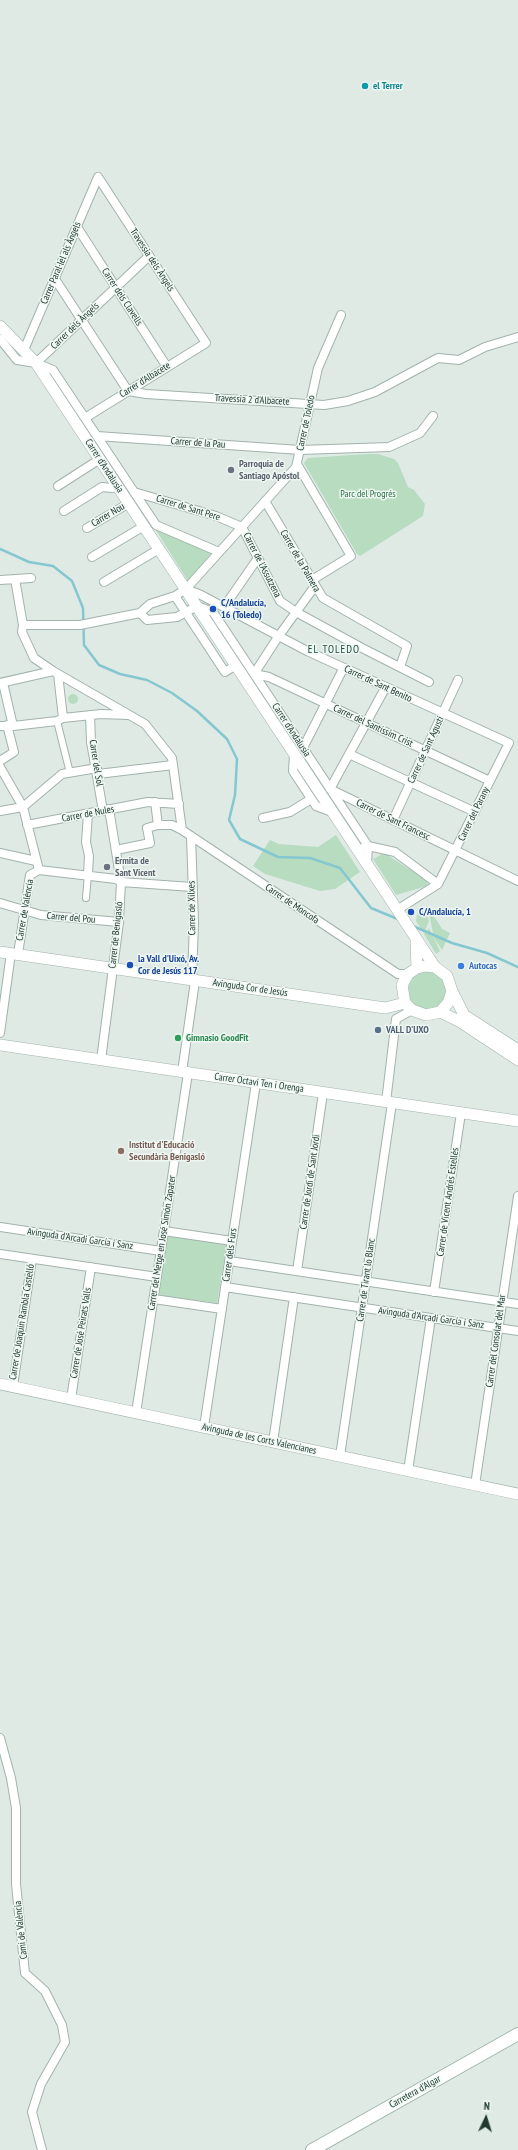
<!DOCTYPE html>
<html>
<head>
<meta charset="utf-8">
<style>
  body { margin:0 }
  #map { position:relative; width:518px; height:2150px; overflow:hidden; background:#dfeae5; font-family:"PT Sans Narrow",sans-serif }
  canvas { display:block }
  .north { position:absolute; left:466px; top:2098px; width:40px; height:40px; -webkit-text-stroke:3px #eff7f3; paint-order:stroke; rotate:4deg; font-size:11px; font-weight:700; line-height:16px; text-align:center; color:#203a32 }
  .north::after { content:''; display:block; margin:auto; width:14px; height:18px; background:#203a32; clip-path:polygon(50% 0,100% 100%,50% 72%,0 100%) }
</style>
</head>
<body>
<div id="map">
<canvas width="518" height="2150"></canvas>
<div class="north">N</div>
</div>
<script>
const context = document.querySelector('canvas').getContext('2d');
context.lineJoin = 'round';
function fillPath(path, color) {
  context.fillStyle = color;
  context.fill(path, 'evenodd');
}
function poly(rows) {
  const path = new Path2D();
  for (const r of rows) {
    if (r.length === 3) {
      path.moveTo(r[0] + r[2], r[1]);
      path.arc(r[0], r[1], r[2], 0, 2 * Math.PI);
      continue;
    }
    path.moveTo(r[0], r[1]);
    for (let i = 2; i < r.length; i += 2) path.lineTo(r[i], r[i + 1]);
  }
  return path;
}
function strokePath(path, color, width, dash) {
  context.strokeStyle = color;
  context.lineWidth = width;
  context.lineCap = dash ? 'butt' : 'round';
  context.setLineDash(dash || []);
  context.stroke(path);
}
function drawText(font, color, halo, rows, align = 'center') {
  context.font = font + ' "PT Sans Narrow",sans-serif';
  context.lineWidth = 3;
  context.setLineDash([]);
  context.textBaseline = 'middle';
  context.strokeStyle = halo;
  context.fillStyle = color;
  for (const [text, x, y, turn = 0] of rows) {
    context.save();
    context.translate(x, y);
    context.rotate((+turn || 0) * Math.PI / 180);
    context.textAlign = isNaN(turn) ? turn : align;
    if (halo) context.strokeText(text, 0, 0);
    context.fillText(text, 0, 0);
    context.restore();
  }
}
const green = poly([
  [368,454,378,454,394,459,398,463,408,487,414,490,425,504,423,516,360,556,357,554,304,463,308,458],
  [155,529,212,552,188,581],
  [73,699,5],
  [336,835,360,872,335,889,320,891,265,874,253,866,270,840,279,844,318,847],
  [384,853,428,881,427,886,396,895,373,859],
  [429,908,442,929,450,933,442,950,434,938,428,909],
  [425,910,429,921,424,933,416,921,417,915],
  [429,928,440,951,436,954,424,934],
  [427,991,19],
  [167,1235,227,1244,217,1303,158,1295]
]);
const stream = poly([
  [0,549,29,562,53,566,72,581,83,608,84,645,99,665,120,674,147,680,172,693,197,711,227,739,237,759,235,795,229,820,240,839,278,857,310,858,340,868,371,908,400,920],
  [413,926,452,943,487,953,518,967]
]);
const pedestrian = poly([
  [57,721,70,773],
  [86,898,88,874]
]);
const minor = poly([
  [77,227,167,367],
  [55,279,128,391],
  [0,339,17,360,36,363,53,370,156,525,219,552],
  [24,350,98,177],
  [36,363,149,256],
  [128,391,146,394,324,405,348,401,375,392,438,358,459,360,485,347,518,337],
  [85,418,206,343,98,177],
  [97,436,300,450,389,447,420,433,433,416],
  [297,464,351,556,312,580],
  [58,486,100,459],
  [134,492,216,516,242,527,280,601,296,612,362,648,429,682],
  [265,501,323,598,407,646,400,667],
  [64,511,102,487,112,488,117,485],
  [87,528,129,503],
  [92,557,144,526],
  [15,579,23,625,22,632,34,658,53,671,145,724,172,758,182,830,398,974,408,974],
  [0,580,31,578],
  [104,582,159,549],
  [315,586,278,637,254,674,269,677,490,781],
  [186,589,201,595,307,651,509,743,438,884,397,910],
  [224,607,258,558],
  [140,613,147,620,177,617,197,606,213,612,368,846,367,864],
  [23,625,80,625,140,613,150,604,175,596],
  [236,665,225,672,175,596,186,589,296,467,318,368,341,315],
  [58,674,63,718],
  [0,683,53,671],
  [3,683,13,726],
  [383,692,330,789,518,881],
  [90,715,91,742,103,811],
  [0,726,13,726,57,721,63,718,101,714,128,715],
  [303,748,341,673],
  [294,754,293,771,316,806,332,812],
  [349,754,475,812],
  [0,761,14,752,7,725],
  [0,767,23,807,39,870],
  [98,774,173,765],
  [155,802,158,825,172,825,182,830],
  [0,811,23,807,62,774,97,768],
  [263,818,290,812,311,799],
  [393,820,458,680],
  [27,825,148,802,179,804],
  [191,836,194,922,192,980],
  [363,848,368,846,395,852,438,884],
  [116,850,150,843,147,828,158,825],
  [0,853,36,861],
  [39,870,116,879,121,882],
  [88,874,89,856,86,842,88,814],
  [121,882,192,887],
  [0,903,41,915,119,922],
  [18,954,30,875,39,870],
  [396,1019,412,1010],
  [0,1033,11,953],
  [101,1060,119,922,121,882,109,809],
  [182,1072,195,981],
  [386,1102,396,1019],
  [0,1227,161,1251],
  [164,1231,232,1241],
  [0,1254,157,1277],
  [229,1261,518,1304],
  [297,1271,323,1093],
  [225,1287,518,1331],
  [434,1292,461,1113],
  [154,1299,222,1309],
  [13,1386,32,1259],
  [71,1399,91,1267],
  [136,1413,188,1073],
  [204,1427,256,1083],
  [273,1442,294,1297],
  [340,1456,392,1103],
  [408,1471,431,1318],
  [475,1485,518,1196],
  [0,1738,11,1778,16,1808,16,1884,25,1973,45,1991,62,2025,65,2042,41,2084,32,2112,42,2150]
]);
const tertiary = poly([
  [0,326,36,363,435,967],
  [416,940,417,968],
  [0,952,385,1008,405,1003],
  [452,991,448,1003,440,1012,426,1015,412,1010,405,1003,402,985,408,974,417,968,426,966,435,967,447,976,452,991,464,1015,518,1050],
  [440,1012,459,1021,518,1060],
  [0,1045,518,1121],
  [0,1384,518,1494]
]);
const secondary = poly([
  [312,2150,518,2034]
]);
const markers = [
  [365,86,4,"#0f9aa8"],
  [231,470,4,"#6b7280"],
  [213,609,4,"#1a4fb4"],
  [107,867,4,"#6b7280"],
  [411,912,4,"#1a4fb4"],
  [130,965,4,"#1a4fb4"],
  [461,966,4,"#3f7fe0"],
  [378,1030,4,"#5c6f8a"],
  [178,1038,4,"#2e9e5b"],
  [121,1151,4,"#8d6e63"]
];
const cultureNames = [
  ["el Terrer",373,86]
];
const streetNames = [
  ["Travessia dels Àngels",152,260,57],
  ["Carrer Paral·lel als Àngels",61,263,-67],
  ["Carrer dels Clavells",122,297,57],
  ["Carrer dels Àngels",75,326,-44],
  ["Carrer d'Albacete",145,380,-32],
  ["Travessia 2 d'Albacete",252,400,3],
  ["Carrer de Toledo",306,423,-78],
  ["Carrer de la Pau",198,443,4],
  ["Carrer d'Andalusia",104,466,57],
  ["Carrer de Sant Pere",188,508,17],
  ["Carrer Nou",108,515,-31],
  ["Carrer de la Palmera",300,561,60],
  ["Carrer de l'Assutzena",262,565,63],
  ["Carrer de Sant Benito",378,684,25],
  ["Carrer del Santíssim Crist",373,726,25],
  ["Carrer d'Andalusia",291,730,57],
  ["Carrer de Sant Agustí",426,750,-65],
  ["Carrer del Sol",96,763,81],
  ["Carrer de Nules",88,814,-11],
  ["Carrer del Parany",474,814,-64],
  ["Carrer de Sant Francesc",393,820,26],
  ["Carrer de Moncofa",292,904,34],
  ["Carrer de Xilxes",192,908,-91],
  ["Carrer de València",25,910,-80],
  ["Carrer del Pou",71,918,5],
  ["Carrer de Benigasló",116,935,-84],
  ["Avinguda Cor de Jesús",250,988,8],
  ["Carrer Octavi Ten i Orenga",259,1083,8],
  ["Carrer de Jordi de Sant Jordi",310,1182,-82],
  ["Carrer de Vicent Andrés Estellés",448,1202,-82],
  ["Avinguda d'Arcadi García i Sanz",80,1239,8],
  ["Carrer del Metge en José Simón Zapater",162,1243,-81],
  ["Carrer dels Furs",230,1255,-82],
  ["Carrer de Tirant lo Blanc",366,1280,-82],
  ["Avinguda d'Arcadi García i Sanz",431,1318,8],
  ["Carrer de Joaquín Rambla Castelló",22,1322,-81],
  ["Carrer de José Peirats Valls",81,1333,-81],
  ["Carrer del Consolat del Mar",496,1341,-82],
  ["Avinguda de les Corts Valencianes",259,1439,12],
  ["Camí de València",21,1930,-96],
  ["Carretera d'Algar",415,2092,-29]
];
const worshipNames = [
  ["Parroquia de",239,464],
  ["Santiago Apóstol",239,476],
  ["Ermita de",115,861],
  ["Sant Vicent",115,873]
];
const parkNames = [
  ["Parc del Progrés",368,494]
];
const transitNames = [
  ["C/Andalucía,",221,603],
  ["16 (Toledo)",221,615],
  ["C/Andalucía, 1",419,912],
  ["la Vall d'Uixó, Av.",138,959],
  ["Cor de Jesús 117",138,971]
];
const shopNames = [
  ["Autocas",469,966]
];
const serviceNames = [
  ["VALL D'UXO",386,1030]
];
const leisureNames = [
  ["Gimnasio GoodFit",186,1038]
];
const educationNames = [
  ["Institut d'Educació",129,1145],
  ["Secundària Benigasló",129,1157]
];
const neighbourhoodNames = [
  ["EL TOLEDO",334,650]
];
fillPath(green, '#b7dcc0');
strokePath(stream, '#85c7d1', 2.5);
strokePath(pedestrian, '#a2b2ac', 8);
strokePath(minor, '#a2b2ac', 10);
strokePath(tertiary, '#a2b2ac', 12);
strokePath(secondary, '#9eb6ad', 14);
strokePath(pedestrian, '#fff', 6);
strokePath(minor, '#fff', 8);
strokePath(tertiary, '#fff', 11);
strokePath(secondary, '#fff', 12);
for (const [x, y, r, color] of markers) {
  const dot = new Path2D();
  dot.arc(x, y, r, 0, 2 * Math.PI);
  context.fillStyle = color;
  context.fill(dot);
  strokePath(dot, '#eff7f3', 1.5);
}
drawText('bold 10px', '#0d838f', '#eff7f3', cultureNames, 'left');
drawText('10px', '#203a32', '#eff7f3', streetNames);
drawText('bold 10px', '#5b616d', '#eff7f3', worshipNames, 'left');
drawText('10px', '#2a7143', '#eff7f3', parkNames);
drawText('bold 10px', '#164399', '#eff7f3', transitNames, 'left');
drawText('bold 10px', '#366cbe', '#eff7f3', shopNames, 'left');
drawText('bold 10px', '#4e5e75', '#eff7f3', serviceNames, 'left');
drawText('bold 10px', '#27864d', '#eff7f3', leisureNames, 'left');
drawText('bold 10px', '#785e54', '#eff7f3', educationNames, 'left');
context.letterSpacing = '1px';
drawText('11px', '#1c4c3f', '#eff7f3', neighbourhoodNames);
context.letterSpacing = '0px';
</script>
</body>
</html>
